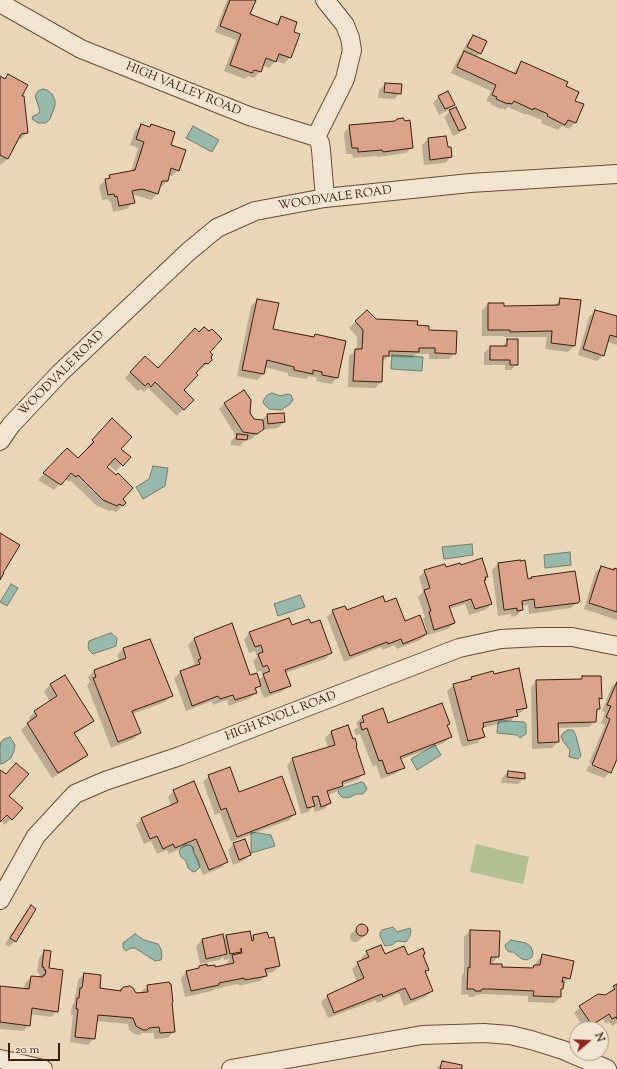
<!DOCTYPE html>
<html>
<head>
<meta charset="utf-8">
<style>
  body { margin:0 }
  #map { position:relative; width:617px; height:1069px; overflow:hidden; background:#e9d6b7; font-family:"Sorts Mill Goudy",serif }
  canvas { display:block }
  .north { position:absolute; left:569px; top:1021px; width:40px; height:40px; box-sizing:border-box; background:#f1e4d0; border:1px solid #a99481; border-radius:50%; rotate:71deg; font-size:11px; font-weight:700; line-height:16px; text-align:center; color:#3e1d0a }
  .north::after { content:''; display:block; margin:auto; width:14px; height:18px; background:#8f2418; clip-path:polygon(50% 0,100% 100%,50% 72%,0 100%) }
  .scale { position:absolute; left:8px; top:1043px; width:52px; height:18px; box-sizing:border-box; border:2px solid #3e1d0a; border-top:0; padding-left:5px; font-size:12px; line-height:14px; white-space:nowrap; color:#3e1d0a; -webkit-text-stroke:3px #f1e4d0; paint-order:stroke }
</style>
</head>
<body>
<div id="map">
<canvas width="617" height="1069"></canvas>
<div class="north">N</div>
<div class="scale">20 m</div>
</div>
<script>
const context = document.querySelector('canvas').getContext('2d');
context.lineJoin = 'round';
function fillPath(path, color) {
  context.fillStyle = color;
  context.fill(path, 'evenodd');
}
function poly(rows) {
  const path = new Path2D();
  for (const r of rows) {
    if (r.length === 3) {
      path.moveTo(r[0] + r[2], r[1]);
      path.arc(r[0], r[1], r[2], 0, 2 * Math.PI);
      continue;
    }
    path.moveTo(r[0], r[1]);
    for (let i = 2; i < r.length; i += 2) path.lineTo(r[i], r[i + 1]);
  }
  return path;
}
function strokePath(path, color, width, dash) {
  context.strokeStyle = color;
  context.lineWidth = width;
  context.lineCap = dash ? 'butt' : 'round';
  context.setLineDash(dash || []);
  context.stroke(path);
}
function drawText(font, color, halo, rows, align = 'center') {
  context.font = font + ' "Sorts Mill Goudy",serif';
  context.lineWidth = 4;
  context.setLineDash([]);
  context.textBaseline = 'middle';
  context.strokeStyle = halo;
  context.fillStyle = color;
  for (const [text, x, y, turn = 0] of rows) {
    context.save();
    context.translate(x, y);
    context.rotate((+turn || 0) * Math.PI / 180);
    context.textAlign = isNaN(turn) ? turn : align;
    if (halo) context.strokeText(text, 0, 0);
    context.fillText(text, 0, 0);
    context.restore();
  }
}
const green = poly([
  [476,844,529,857,523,884,470,872]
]);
const water = poly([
  [43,89,47,90,52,94,55,100,55,106,50,119,46,123,38,123,32,119,33,116,38,114,40,111,35,96,38,91,43,89],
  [193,126,219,140,212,152,186,138,193,126],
  [392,355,423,357,422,371,391,369,392,355],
  [272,393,280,396,288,394,291,395,293,400,290,404,281,410,269,409,264,404,263,401,267,395,272,393],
  [153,466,168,468,165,486,143,499,136,487,149,479,153,466],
  [472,544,473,555,444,559,442,547,472,544],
  [570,552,571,565,545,568,544,555,570,552],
  [11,584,18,588,7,606,0,602,11,584],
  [300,595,305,607,278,616,274,604,300,595],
  [111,633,117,638,116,646,93,654,89,650,88,646,89,641,111,633],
  [502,719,506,721,524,722,526,724,526,734,520,738,517,735,497,733,498,722,502,719],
  [568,730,573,730,576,736,581,756,578,759,569,757,570,750,563,741,561,736,564,732,568,730],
  [10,737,15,745,14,751,11,758,4,763,0,764,0,748,1,742,4,739,10,737],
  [435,745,441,755,417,770,411,759,435,745],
  [361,782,364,783,367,789,363,794,356,794,348,798,342,797,339,794,338,791,339,789,361,782],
  [251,832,271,835,275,846,251,853,251,832],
  [186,845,190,845,193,847,194,853,198,860,200,867,196,871,193,872,188,868,186,861,181,857,179,851,183,846,186,845],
  [393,927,397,932,410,928,411,931,410,936,406,942,397,941,392,945,385,946,380,936,380,933,382,930,393,927],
  [135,934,144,940,158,944,161,949,162,956,161,960,155,961,135,948,131,948,126,951,123,948,123,943,135,934],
  [511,940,526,943,531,947,533,953,532,957,527,960,522,959,513,952,509,952,506,949,505,945,511,940]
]);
const shadow = poly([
  [227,0,255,0,249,15,274,25,281,17,292,32,290,57,284,64,276,61,269,68,262,65,260,72,254,78,248,76,245,79,224,71,236,40,215,32],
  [473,36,485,42,480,54,476,57,513,74,516,69,522,63,565,87,574,101,583,105,575,123,569,129,562,126,558,130,541,123,542,120,527,114,526,115,508,107,505,110,502,108,501,109,491,105,492,103,486,101,491,91,451,73,458,58,462,54,461,54,467,42],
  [8,75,20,98,27,133,21,139,17,139,7,159,1,165,0,164,0,77,4,79],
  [385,84,401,85,400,93,394,99,378,98,379,90],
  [439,96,453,105,447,111,439,115,433,103],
  [450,111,464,128,458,134,453,136,444,117],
  [141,125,149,128,151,125,170,146,178,170,172,176,169,175,168,181,161,187,159,187,157,194,151,200,135,195,132,196,133,202,127,209,113,212,111,202,109,202,108,199,102,200,99,186,110,176,131,172,138,148,130,145,135,131],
  [350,126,412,147,406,153,377,157,377,156,353,158,352,154,346,154,344,133],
  [428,139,447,148,451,157,445,163,424,165,422,145],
  [560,299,580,301,574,346,568,352,545,349,547,337,504,337,504,336,482,336,482,310,488,304,503,307,554,306],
  [257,300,272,329,312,338,315,335,337,378,331,384,316,381,317,378,309,376,306,379,288,376,288,373,264,367,263,374,257,380,237,376,251,306],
  [367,311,376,320,416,326,455,353,449,359,429,359,429,354,416,354,412,358,387,357,382,362,381,382,375,388,348,387,349,356,357,350,357,337,349,328],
  [595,311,617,317,617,345,607,342,603,355,597,361,578,355,589,317],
  [508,340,517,364,511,370,505,370,505,365,484,365,484,353,490,347,502,347],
  [208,352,211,359,201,369,198,369,182,390,192,400,177,416,148,388,144,392,141,389,138,391,125,378,145,357,158,369],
  [225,403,253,420,261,421,267,415,284,422,278,428,261,430,250,440,246,439,240,446,231,445,231,441,236,436,219,409],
  [106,426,120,449,129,458,116,471,108,464,105,467,121,499,122,506,116,512,112,510,110,511,97,506,71,481,69,482,65,479,54,490,38,480,61,456,78,460,88,448,87,447],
  [524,561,527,580,532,577,578,601,571,608,529,614,528,605,521,606,522,610,516,616,511,617,511,614,498,616,492,570,498,564],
  [460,566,487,576,483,581,491,604,485,610,469,615,465,604,449,609,454,623,448,629,428,635,428,633,420,640,397,649,395,645,382,650,381,647,344,662,327,617,333,611,346,612,385,603,404,623,425,630,427,630,423,619,425,617,418,597,423,592,419,577,425,571],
  [601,567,613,571,614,569,617,570,617,620,584,609,595,573],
  [231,624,250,676,258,680,263,676,261,671,257,672,253,661,257,657,255,651,249,653,244,639,250,633,291,627,331,653,325,659,285,673,290,685,283,691,264,698,259,686,255,690,256,692,250,698,229,706,227,700,213,705,212,701,186,711,174,678,181,672,195,664,188,645,194,639],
  [149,641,171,696,165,702,132,714,140,733,134,739,111,748,87,685,90,682,88,677,94,671,119,661,117,655,123,649],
  [65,676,92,720,86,727,74,734,86,755,80,761,52,778,21,730,31,721,29,718,35,711,50,702,44,691,50,685],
  [583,677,601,698,598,701,599,708,596,712,595,721,589,727,557,728,558,742,552,748,532,749,531,687,537,681,580,680],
  [472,678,526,707,520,713,516,714,511,721,482,728,483,737,477,743,462,747,447,691,454,685,469,681],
  [617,682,617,757,610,772,604,778,586,771,589,765,609,773,609,771,589,763,605,725,601,723,605,712,602,711,612,686],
  [382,709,388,724,449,723,446,726,450,737,444,743,400,760,403,767,397,773,381,779,376,765,373,767,360,734,356,735,354,730,358,727,356,723,362,717],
  [331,732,352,740,355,746,364,774,357,780,342,785,336,792,327,795,330,803,324,809,315,812,313,806,308,812,301,814,287,765,293,759,328,748,325,738],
  [0,772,5,775,11,819,5,825,0,820],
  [508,772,524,778,518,784,501,783,502,778],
  [209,776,239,793,295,814,289,820,231,842,220,813,215,815,203,782],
  [174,791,227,862,221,868,203,875,190,845,168,854,167,850,157,854,151,841,144,844,136,825,142,818,172,806,168,797],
  [234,844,250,855,243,861,233,865,228,850],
  [31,907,15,941,9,947,5,944,25,913],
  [360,925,363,925,367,929,367,933,357,942,353,942,350,939,350,935],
  [470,931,498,957,492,963,490,963,489,965,501,968,531,969,535,966,537,961,543,955,569,978,563,984,563,988,560,991,560,997,554,1003,528,1002,528,996,482,994,476,995,474,997,469,997,468,994,461,995,462,975,464,973,464,937],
  [226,936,251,938,253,936,279,966,273,972,265,974,266,975,260,981,239,986,238,984,215,989,212,991,185,997,181,978,187,971,197,970,199,967,215,968,227,965,227,962,230,959,224,960,223,956,220,960,200,964,196,946,202,940,223,939],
  [45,951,57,1011,51,1017,30,1014,29,1025,23,1031,0,1029,0,987,24,989,25,983,31,977,40,978,39,973,37,973,39,958],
  [367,952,384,955,407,956,424,954,422,956,428,969,425,972,432,990,426,997,404,1006,399,993,377,1003,376,1000,328,1018,321,1002,327,996,357,982,352,969,358,963,362,961,361,958],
  [84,974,99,988,119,992,122,989,136,994,141,994,141,992,147,986,171,1003,174,1031,168,1038,154,1039,154,1033,142,1033,140,1035,134,1034,129,1030,128,1024,96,1021,94,1038,88,1045,70,1042,73,1015,71,1015,72,1005,74,1003,75,995,76,993,78,980],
  [617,985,617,1023,612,1026,609,1022,606,1024,603,1019,587,1029,585,1029,574,1013,580,1007,608,994,608,993],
  [443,1062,461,1069,436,1069]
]);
const building = poly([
  [230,0,256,0,250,14,278,25,281,16,297,22,294,32,300,34,291,58,279,54,276,62,266,58,261,72,254,70,252,73,230,65,241,34,220,26,230,0],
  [473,35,487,41,481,54,467,47,473,35],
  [464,51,516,74,521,61,568,82,566,86,579,92,575,101,584,104,576,123,568,120,565,125,547,116,548,114,534,108,533,110,514,101,512,104,508,103,508,104,496,99,497,97,492,95,496,85,457,67,464,51],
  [8,74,28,85,22,96,24,96,28,133,21,134,8,159,0,155,0,76,5,79,8,74],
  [385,83,402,84,401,94,384,92,385,83],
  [448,91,455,105,445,109,438,96,448,91],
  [456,107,466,128,459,131,449,110,456,107],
  [403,118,405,121,410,120,413,148,383,152,382,150,358,152,358,148,352,148,349,125,395,121,397,119,403,118],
  [141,124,150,127,151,124,175,132,171,145,186,150,179,171,171,168,168,181,162,181,158,194,142,189,132,191,135,203,119,206,117,196,115,197,114,194,108,195,105,179,110,178,109,175,135,170,144,142,136,139,141,124],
  [446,136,448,147,451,147,452,157,430,160,428,138,446,136],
  [560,298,581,300,575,346,551,343,552,331,510,332,510,330,488,330,488,303,504,303,504,306,559,305,560,298],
  [257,299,279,303,273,329,314,337,315,334,346,341,338,378,322,375,322,372,313,370,313,374,294,370,294,367,267,360,264,374,242,370,257,299],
  [367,310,376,319,418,321,417,325,429,326,429,330,457,331,456,354,435,353,435,348,419,348,419,352,389,351,389,356,383,356,382,382,353,381,355,349,362,349,363,330,355,321,367,310],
  [595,310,617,316,617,337,610,335,604,356,583,349,595,310],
  [204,327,209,331,212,329,222,339,210,352,213,355,211,356,212,360,208,364,205,363,196,373,198,375,184,390,194,400,184,410,155,382,151,387,148,383,145,386,130,372,145,356,158,368,195,328,199,332,204,327],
  [507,339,518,339,518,365,510,365,510,360,490,360,490,346,507,346,507,339],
  [244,390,251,400,250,413,254,419,263,420,264,429,257,434,243,432,224,403,244,390],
  [284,413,285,422,268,424,267,414,284,413],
  [112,418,132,437,121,449,131,457,123,466,115,458,107,467,116,475,118,473,133,488,123,499,126,503,123,506,119,504,117,506,103,500,78,475,76,477,71,473,61,485,43,473,67,448,78,458,94,442,92,440,112,418],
  [237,434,248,435,247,440,236,439,237,434],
  [0,533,20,545,3,573,4,573,0,580,0,533],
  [482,558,488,577,485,577,486,580,484,580,492,604,475,609,471,599,449,606,455,623,434,630,429,612,431,611,424,590,430,588,424,570,445,564,446,567,460,563,461,565,482,558],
  [520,560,520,561,525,560,528,579,532,578,531,577,575,571,580,601,578,603,535,608,534,599,522,601,523,610,517,611,517,608,504,610,498,563,520,560],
  [601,566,614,570,614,568,617,569,617,612,589,603,601,566],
  [383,596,385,602,396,598,405,621,420,615,427,634,403,644,401,639,388,644,387,642,350,656,332,610,345,606,347,610,383,596],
  [289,618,292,625,309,619,311,623,320,620,332,653,285,670,291,686,270,693,263,674,270,671,267,665,263,667,258,654,263,652,261,645,255,647,249,632,289,618],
  [232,623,250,675,257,673,261,686,255,688,257,693,235,700,233,695,220,699,218,696,192,706,180,671,200,664,198,660,201,659,194,638,232,623],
  [150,639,173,696,132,711,141,733,118,742,93,678,96,677,94,670,126,658,123,648,150,639],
  [519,668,527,708,516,710,518,716,483,723,484,727,482,728,485,737,468,741,453,684,472,679,471,677,493,671,494,674,519,668],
  [65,675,94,721,74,733,88,755,58,773,27,723,37,716,34,711,57,696,50,684,65,675],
  [582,676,601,676,602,699,599,698,600,709,597,709,596,722,558,723,559,742,538,743,536,680,582,679,582,676],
  [617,682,617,759,611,773,592,765,610,719,606,717,611,706,607,705,617,682],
  [442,703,450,724,447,725,452,737,400,757,405,768,387,774,382,760,379,761,367,728,362,730,360,723,364,722,362,716,383,708,388,723,442,703],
  [348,725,353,739,355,738,357,745,356,746,365,774,342,782,343,786,327,791,331,803,321,807,318,796,312,797,315,806,307,808,292,758,335,745,331,731,348,725],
  [16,763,29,774,9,796,23,808,12,820,7,815,0,822,0,770,6,774,16,763],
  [230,767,239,792,282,776,296,814,237,837,226,808,221,810,208,775,230,767],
  [508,771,525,773,525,779,507,777,508,771],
  [194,781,228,862,209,870,196,839,175,848,173,844,163,849,157,836,150,839,141,818,178,802,173,790,194,781],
  [245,839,251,855,239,860,233,843,245,839],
  [31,905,36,909,16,942,10,938,31,905],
  [362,930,6],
  [470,930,500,931,499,957,491,957,490,964,502,964,502,967,533,968,534,965,540,965,542,954,574,961,570,979,563,977,562,982,564,982,563,989,561,989,561,997,533,996,534,991,489,989,482,989,481,991,475,991,474,989,467,989,468,967,470,968,470,930],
  [250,931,252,941,254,940,253,935,267,932,269,938,274,937,280,966,265,969,267,976,245,980,244,978,219,983,219,985,191,991,186,971,199,968,199,966,207,964,207,966,215,965,215,967,234,963,232,955,242,953,241,948,241,952,230,954,226,935,250,931],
  [223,934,227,954,206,959,202,939,223,934],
  [381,945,385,954,404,946,408,955,423,948,425,954,423,955,429,970,425,971,433,991,411,1000,405,988,383,997,382,994,334,1013,327,995,364,978,357,962,369,957,366,951,381,945],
  [44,950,51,951,49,968,63,970,58,1012,32,1008,30,1026,0,1022,0,986,29,989,31,976,43,977,43,975,45,975,46,970,44,970,44,967,42,967,44,950],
  [84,973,101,975,100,988,121,991,121,989,124,987,130,986,133,988,136,993,148,992,147,985,169,982,170,984,171,984,173,1002,172,1003,175,1032,160,1033,159,1027,149,1028,147,1030,143,1030,136,1026,133,1018,98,1015,95,1039,75,1037,78,1009,76,1009,77,998,79,998,80,988,82,988,84,973],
  [617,984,617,1019,616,1017,612,1019,609,1014,592,1025,579,1006,598,994,605,995,615,989,613,986,617,984],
  [442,1061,462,1065,462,1069,440,1069,442,1061]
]);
const minor = poly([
  [0,3,81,49,249,116,316,137,320,143,321,150,325,198],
  [316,137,345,79,352,50,350,38,345,25,325,0],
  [0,441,11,425,60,373,188,252,217,228,255,211,325,198,470,183,617,174],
  [0,900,36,836,75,794,105,781,180,756,459,648,501,639,540,637,572,637,617,646],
  [0,1059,43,1069],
  [231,1069,422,1035,484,1033,510,1035,531,1040,563,1050,607,1069]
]);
const streetNames = [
  ["HIGH VALLEY ROAD",183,90,22],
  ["WOODVALE ROAD",335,199,-8],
  ["WOODVALE ROAD",62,374,-45],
  ["HIGH KNOLL ROAD",281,717,-21]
];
fillPath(green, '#b1bf92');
fillPath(water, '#97b9ac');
strokePath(water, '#737b6b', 1);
fillPath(shadow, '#0003');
fillPath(building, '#dba389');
strokePath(building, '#3e1d0a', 1);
strokePath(minor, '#694b35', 20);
strokePath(minor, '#f1e4d0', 18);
drawText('12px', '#3e1d0a', '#f1e4d0', streetNames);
</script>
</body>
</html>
